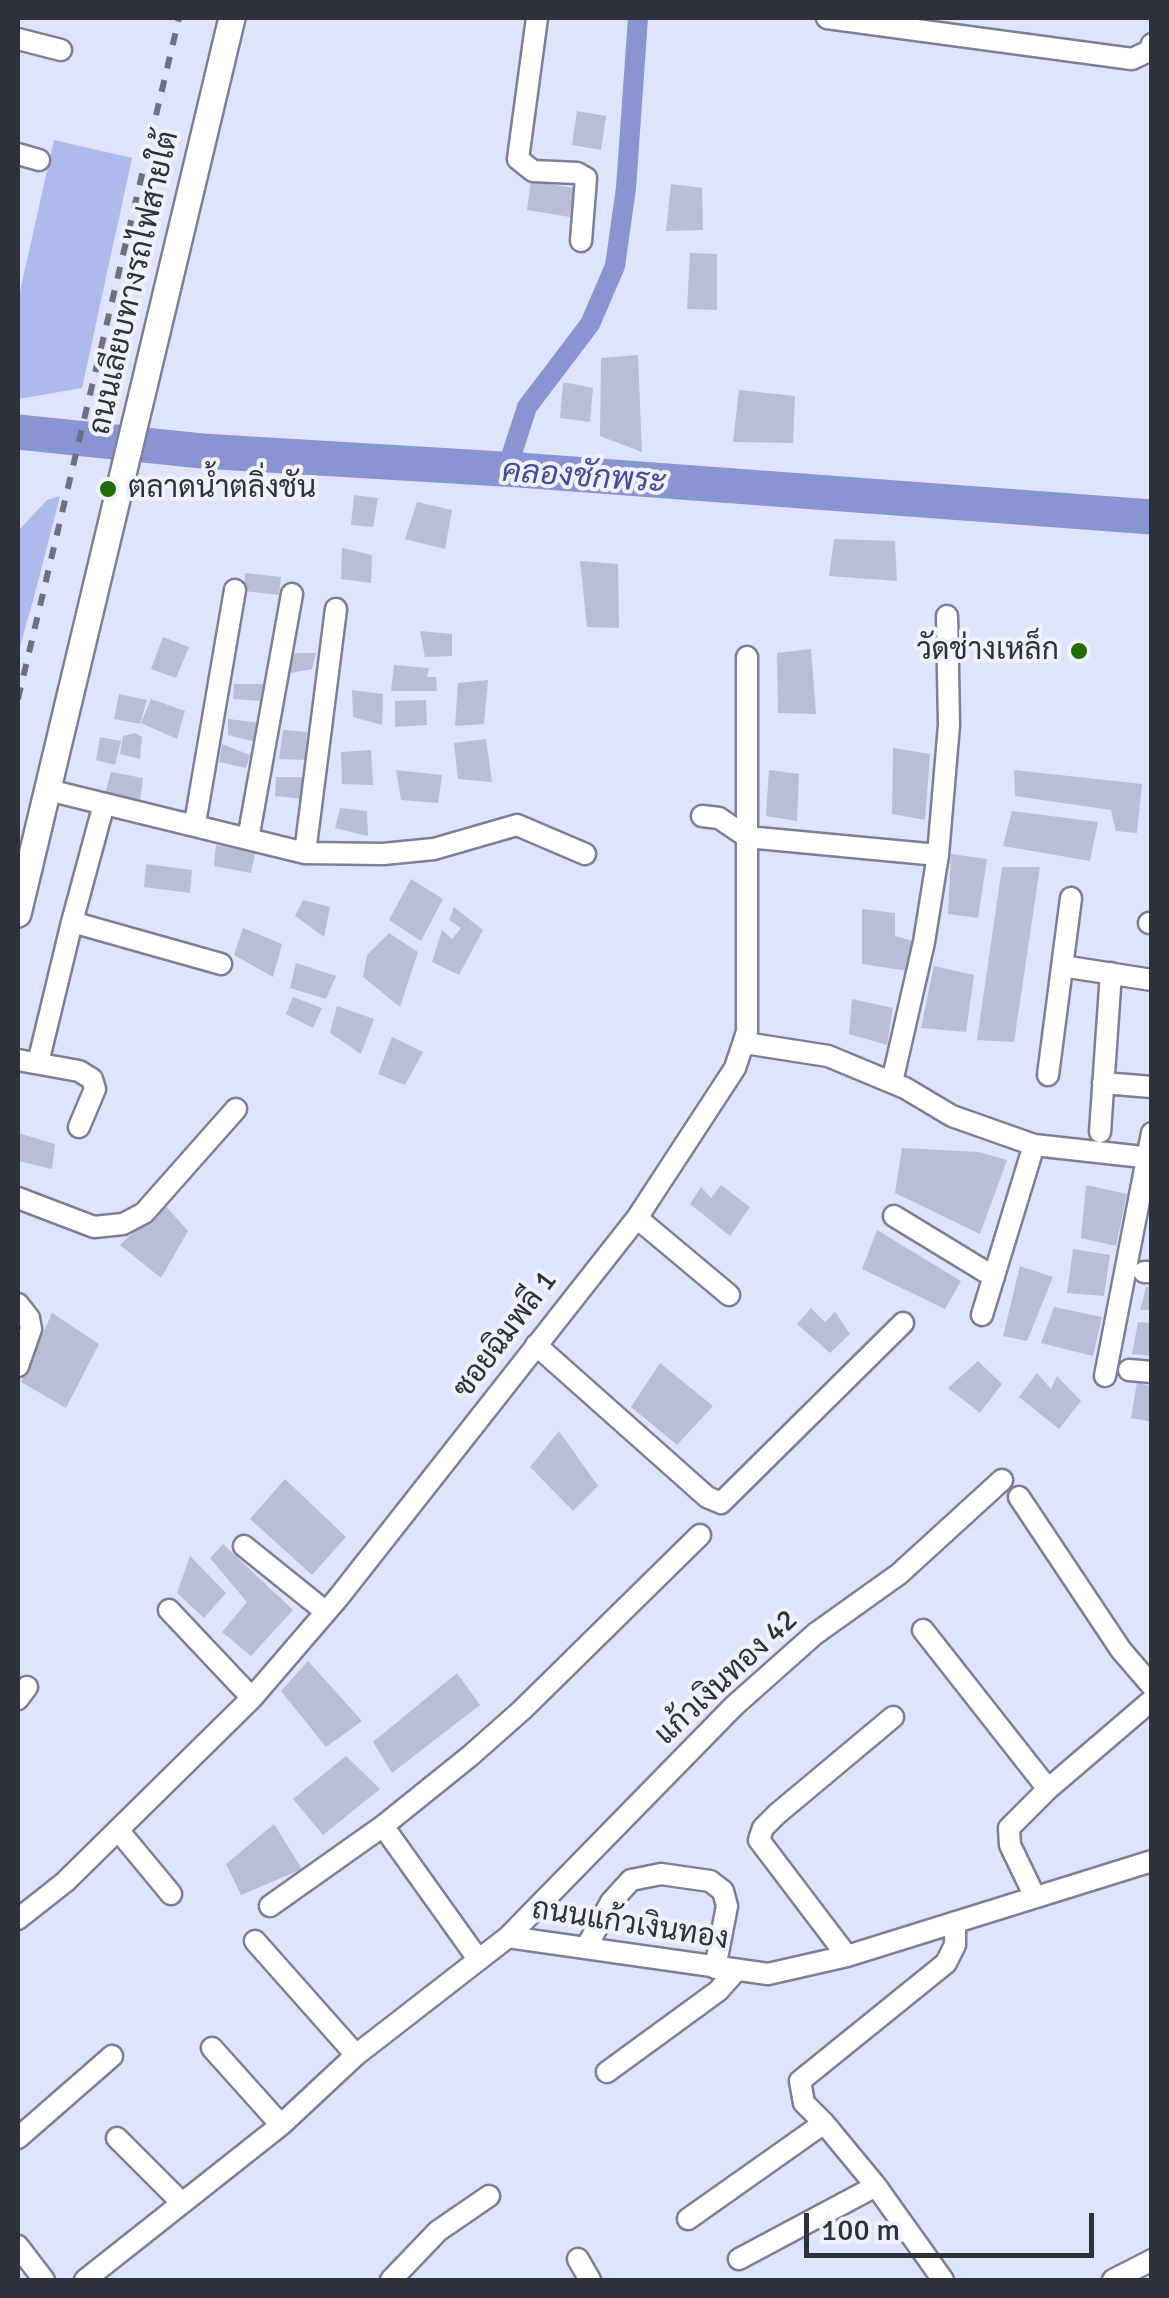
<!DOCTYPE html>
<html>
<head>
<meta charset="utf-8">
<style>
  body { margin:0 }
  #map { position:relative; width:1169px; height:2298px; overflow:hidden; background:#dee4fc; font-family:Signika,sans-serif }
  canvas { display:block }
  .frame { position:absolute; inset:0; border:20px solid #2f313a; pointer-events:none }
  .scale { position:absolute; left:804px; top:2213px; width:290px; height:45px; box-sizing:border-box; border:5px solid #2f313a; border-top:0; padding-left:12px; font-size:30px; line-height:35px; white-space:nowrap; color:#2f313a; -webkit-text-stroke:8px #eff2fc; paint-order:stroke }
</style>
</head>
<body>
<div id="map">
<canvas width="1169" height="2298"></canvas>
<div class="frame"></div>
<div class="scale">100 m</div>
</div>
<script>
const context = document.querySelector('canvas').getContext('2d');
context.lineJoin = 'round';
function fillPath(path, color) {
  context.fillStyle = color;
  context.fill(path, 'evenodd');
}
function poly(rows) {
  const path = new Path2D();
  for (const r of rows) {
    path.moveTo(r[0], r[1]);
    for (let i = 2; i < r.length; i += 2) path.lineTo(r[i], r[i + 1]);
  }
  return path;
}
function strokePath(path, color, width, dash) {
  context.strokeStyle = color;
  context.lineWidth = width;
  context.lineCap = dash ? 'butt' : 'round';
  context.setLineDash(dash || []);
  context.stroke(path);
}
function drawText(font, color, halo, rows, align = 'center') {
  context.font = font + ' Signika,Sarabun,sans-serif';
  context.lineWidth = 8;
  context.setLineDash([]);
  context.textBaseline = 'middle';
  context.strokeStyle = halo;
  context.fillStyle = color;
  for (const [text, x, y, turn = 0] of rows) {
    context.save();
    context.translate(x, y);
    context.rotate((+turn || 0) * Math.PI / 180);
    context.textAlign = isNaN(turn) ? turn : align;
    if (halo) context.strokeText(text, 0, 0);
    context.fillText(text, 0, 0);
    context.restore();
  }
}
const green = poly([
  [54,140,132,158,82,388,18,399,18,300],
  [60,496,34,597,18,653,18,531,47,500]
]);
const canal = poly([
  [507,469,527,407,590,324,615,266,626,188,638,18]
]);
const river = poly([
  [18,432,202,451,519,470,1152,517]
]);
const building = poly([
  [577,111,606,116,601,150,572,145],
  [531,181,580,189,576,218,527,210],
  [671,184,702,188,703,230,666,231],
  [690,253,717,254,717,310,687,309],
  [638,355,642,452,600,436,601,358],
  [563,382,593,388,590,422,560,418],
  [739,390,795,396,793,443,733,442],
  [354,495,378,498,373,527,351,525],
  [417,502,452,510,445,549,405,539],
  [834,539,895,541,897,581,829,576],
  [342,548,372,555,371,583,341,579],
  [580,561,618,564,619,628,587,627],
  [245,573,281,577,279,595,244,591],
  [420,631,452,634,452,656,425,657],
  [163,637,189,647,176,678,151,669],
  [811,649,816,714,778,713,777,653],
  [290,653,316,653,312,669,291,673],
  [394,665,429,668,427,677,436,677,437,691,391,691],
  [488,680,484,724,455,726,458,683],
  [234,684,264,684,262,701,233,699],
  [352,690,383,694,382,725,353,717],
  [119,694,147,700,140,724,114,719],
  [151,699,185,711,177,739,141,723],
  [426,700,427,725,395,727,395,701],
  [228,719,261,723,256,742,228,735],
  [283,730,307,732,305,760,279,759],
  [135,733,142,737,140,759,120,754,123,736],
  [100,737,121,741,115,765,96,760],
  [486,739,492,782,458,779,454,743],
  [222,744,250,755,246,768,219,762],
  [893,748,930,754,925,820,892,814],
  [371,750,373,785,342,784,341,752],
  [396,770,442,775,438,803,401,800],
  [769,770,799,774,797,821,766,816],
  [1014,770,1142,784,1137,833,1116,831,1111,810,1015,796],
  [111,772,143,778,139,809,103,800],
  [276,777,304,777,303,799,275,796],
  [340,808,367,811,368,836,335,828],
  [1012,811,1098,822,1090,861,1003,846],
  [216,845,255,853,251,873,214,866],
  [951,854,987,859,978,918,948,914],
  [146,864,192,870,190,893,144,887],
  [1002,867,1040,867,1014,1042,977,1040],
  [411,879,443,899,421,941,389,920],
  [303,900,330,907,324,937,295,916],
  [454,907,483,930,459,975,432,962,442,930,452,939,461,928,449,920],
  [862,909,895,913,895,936,913,941,908,971,862,964],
  [243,928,282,944,273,977,234,955],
  [389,933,418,952,400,1007,363,977,367,955],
  [296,963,336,976,326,999,290,988],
  [934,966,974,975,966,1032,921,1028],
  [293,997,322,1008,313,1028,286,1014],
  [852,999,893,1008,887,1045,849,1034],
  [337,1006,374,1019,361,1054,330,1033],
  [392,1037,423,1052,405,1085,378,1074],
  [18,1133,55,1144,52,1169,18,1161],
  [902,1148,979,1152,1007,1160,980,1234,895,1193],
  [721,1185,750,1207,730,1236,690,1204,701,1187,711,1198],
  [1086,1185,1127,1194,1116,1246,1081,1238],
  [163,1203,188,1231,161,1278,120,1245],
  [877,1230,961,1281,945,1309,862,1269],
  [1073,1249,1110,1255,1104,1296,1067,1293],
  [1020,1266,1053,1277,1027,1341,1003,1336],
  [1146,1287,1152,1287,1152,1310,1140,1310],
  [1054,1307,1102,1317,1093,1356,1041,1343],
  [811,1308,825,1322,835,1312,850,1334,830,1353,797,1324],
  [52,1313,99,1344,66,1408,21,1382],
  [1138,1322,1152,1323,1152,1356,1132,1354],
  [978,1361,1002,1384,980,1413,948,1388],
  [660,1363,713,1406,677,1445,631,1407],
  [1037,1373,1051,1389,1057,1376,1081,1401,1059,1429,1019,1397],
  [1137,1382,1152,1387,1152,1422,1131,1418],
  [559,1431,598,1486,573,1511,530,1467],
  [285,1479,346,1537,312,1575,250,1519],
  [223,1544,293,1610,251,1656,222,1632,247,1602,210,1558],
  [190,1556,226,1593,204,1618,177,1593],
  [308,1661,362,1721,326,1747,281,1691],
  [457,1673,480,1705,392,1773,373,1742],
  [346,1756,380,1789,323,1835,293,1799],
  [274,1824,302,1869,241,1895,226,1864]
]);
const minor = poly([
  [537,18,518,159,533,171,577,173,586,178,581,241],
  [827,18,1132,59,1149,51,1152,44],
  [18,39,61,50],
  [18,154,39,160],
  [48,790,305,853,383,854,434,849,517,825,585,854],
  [702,816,719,818,747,837,938,855],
  [195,823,235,590],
  [248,839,292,594],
  [305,853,336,609],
  [72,922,104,804],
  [1149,923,1152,923],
  [1062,966,1152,980],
  [745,1043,828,1056,905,1088,952,1116,1034,1145,1152,1158],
  [18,1060,79,1071,92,1079,95,1089,79,1127],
  [38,1063,72,922,221,964],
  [1048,1075,1071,898],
  [892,1082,924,942,938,855,949,725,947,616],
  [1103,1083,1152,1087],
  [1100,1132,1111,973],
  [18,1198,94,1227,123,1224,144,1213,236,1109],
  [894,1216,994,1277],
  [637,1218,729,1295],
  [1144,1272,1152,1272],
  [18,1304,29,1318,31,1329,18,1366],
  [982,1315,1034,1145],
  [536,1345,707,1497,721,1503,903,1323],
  [1129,1370,1152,1372],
  [1105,1376,1152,1133],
  [1019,1497,1121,1650,1152,1686],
  [244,1546,326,1612],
  [169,1610,252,1698],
  [923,1630,1048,1789],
  [18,1699,27,1687],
  [383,1826,478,1959],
  [118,1830,171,1894],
  [1035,1897,1010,1845,1009,1828,1048,1789,1152,1700],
  [270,1906,383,1826,470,1756,522,1710,700,1535],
  [18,1919,65,1882,252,1698,338,1598,637,1218,735,1068,747,1032,747,657],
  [508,1937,734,1706,815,1634,899,1574,1002,1480],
  [255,1941,356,2055],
  [587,1946,611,1902,631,1880,661,1874,710,1881,723,1891,727,1906,715,1968],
  [847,1956,759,1840,763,1828,777,1814,893,1717],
  [212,2048,281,2125],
  [607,2072,718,1991,735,1972],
  [824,2123,876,2186,943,2280],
  [18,2138,112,2056],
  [117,2138,182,2203],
  [688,2219,824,2123,804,2103,800,2081,946,1963,955,1945,955,1922],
  [18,2246,44,2280],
  [578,2259,590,2280],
  [739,2259,876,2186],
  [85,2280,281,2125,356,2055,508,1937,768,1974,847,1956,1152,1861],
  [391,2280,438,2231,489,2196],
  [1113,2280,1152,2260]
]);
const major = poly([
  [18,914,232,18]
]);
const rail = poly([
  [18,699,179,18]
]);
const markers = [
  [108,489,10,"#236c0a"],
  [1079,651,10,"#236c0a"]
];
const streetNames = [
  ["ถนนเลียบทางรถไฟสายใต้",135,283,-77],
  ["ซอยฉิมพลี 1",506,1335,-53],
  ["แก้วเงินทอง 42",727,1678,-43],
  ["ถนนแก้วเงินทอง",630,1925,9]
];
const poiNames = [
  ["ตลาดน้ำตลิ่งชัน",128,489],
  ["วัดช่างเหล็ก",1059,651,"right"]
];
const waterNames = [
  ["คลองชักพระ",584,478,4]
];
fillPath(green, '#b0b9eb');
strokePath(canal, '#8a94d3', 20);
strokePath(river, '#8a94d3', 35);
fillPath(building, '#b9bed6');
strokePath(minor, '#7b8096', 25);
strokePath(major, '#7b8096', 30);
strokePath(minor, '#fff', 20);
strokePath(major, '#fff', 25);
strokePath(rail, '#6d717f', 6, [12, 12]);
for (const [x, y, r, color] of markers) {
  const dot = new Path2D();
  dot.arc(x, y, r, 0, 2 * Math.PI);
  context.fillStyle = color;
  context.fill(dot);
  strokePath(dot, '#eff2fc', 4);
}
drawText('30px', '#2f313a', '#eff2fc', streetNames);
drawText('30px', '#2f313a', '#eff2fc', poiNames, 'left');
drawText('italic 32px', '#454c99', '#eff2fc', waterNames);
</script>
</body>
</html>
